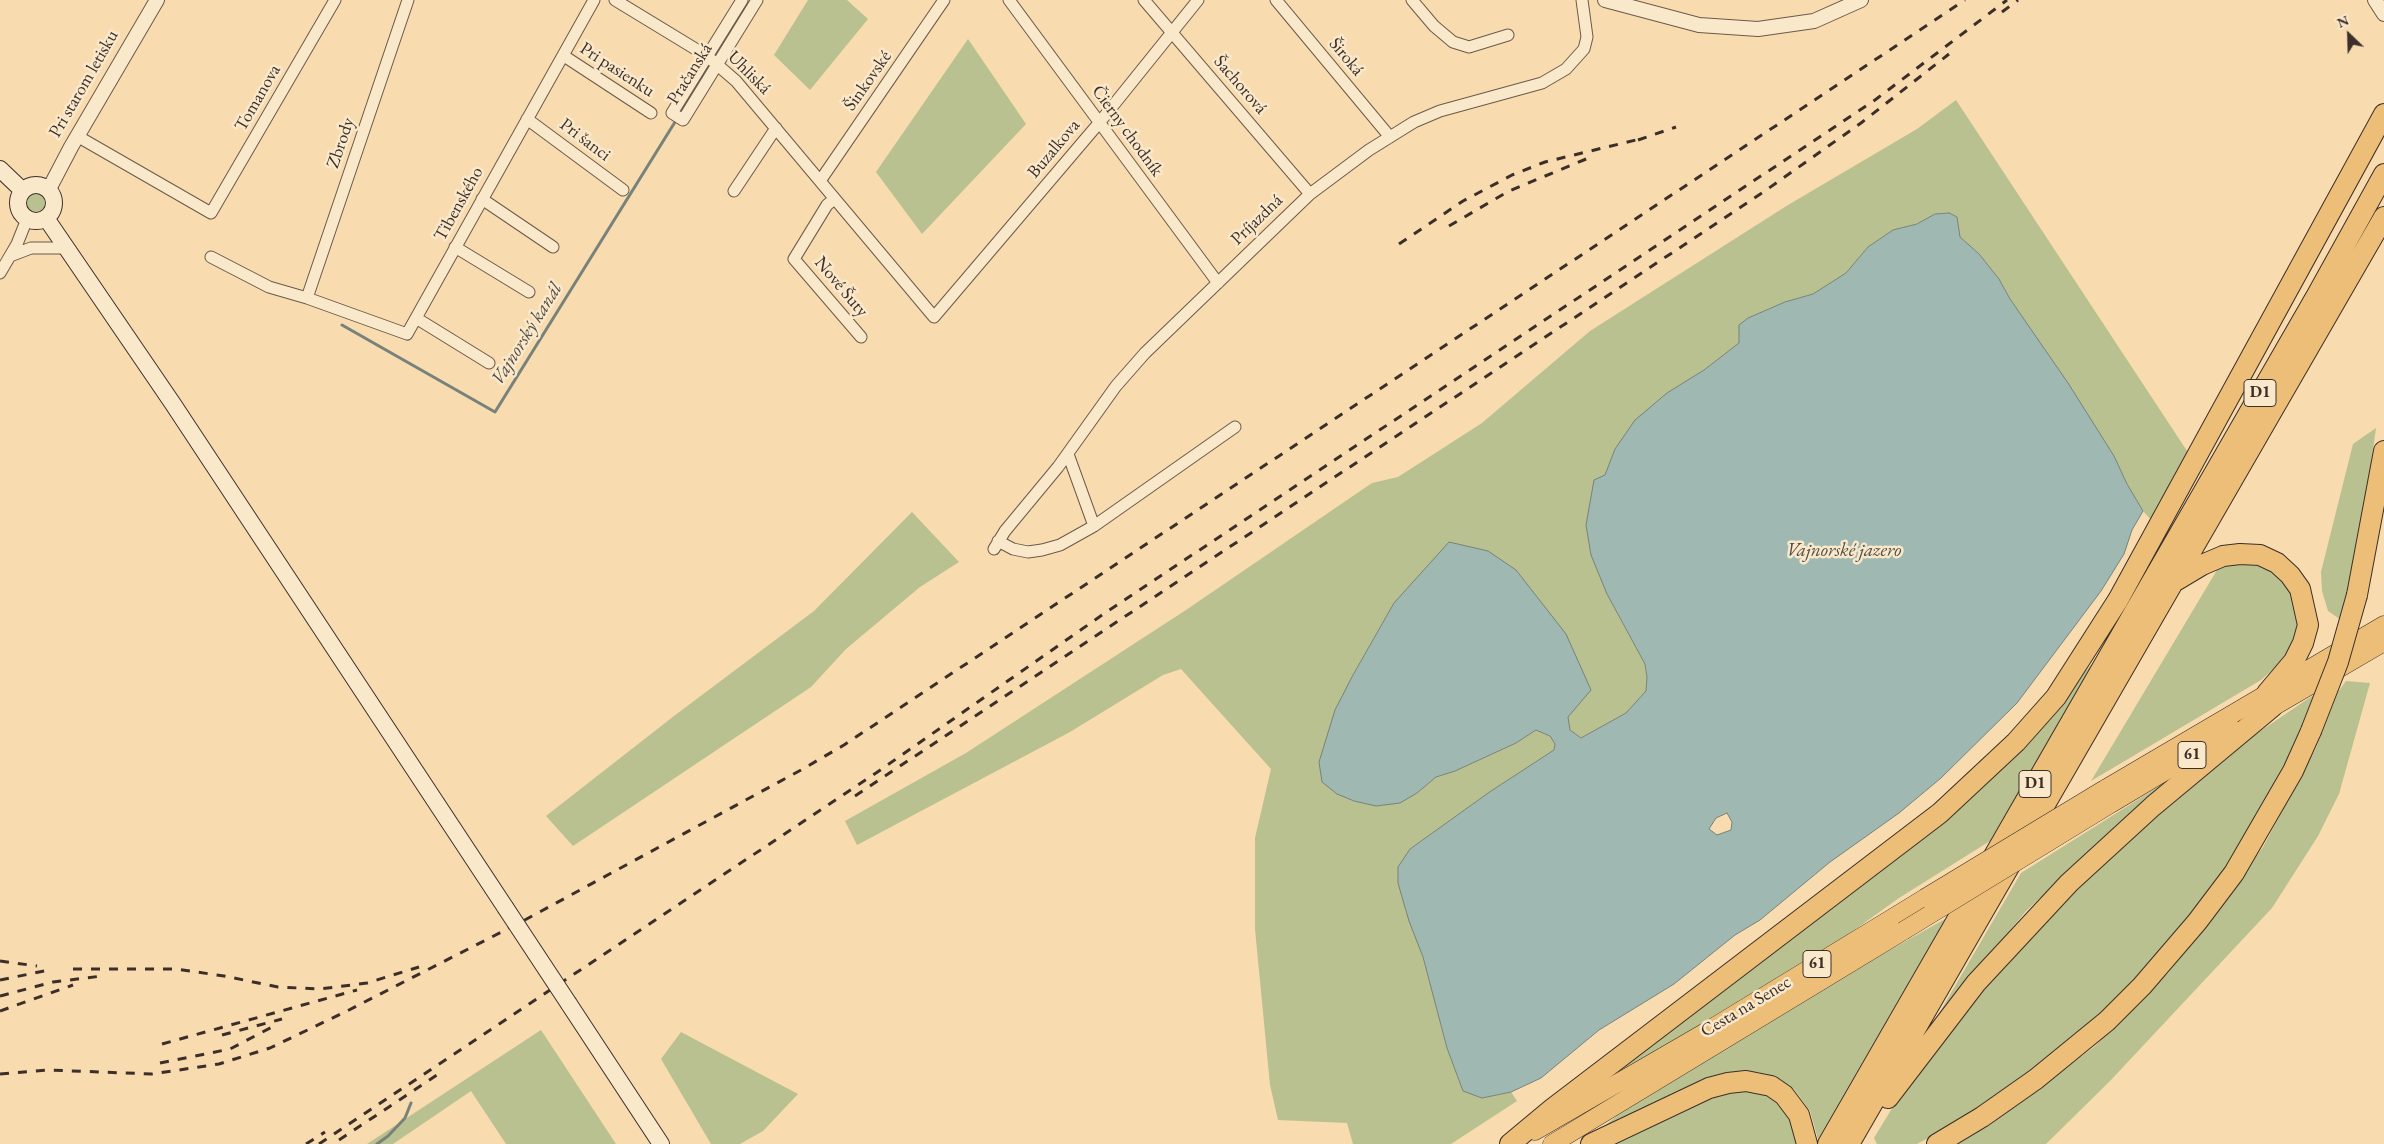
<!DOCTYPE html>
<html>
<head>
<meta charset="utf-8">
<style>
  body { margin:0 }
  #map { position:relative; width:2384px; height:1144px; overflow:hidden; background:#f8dbaf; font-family:"EB Garamond",serif }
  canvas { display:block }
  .north { position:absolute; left:2324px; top:10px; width:50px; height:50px; -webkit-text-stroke:4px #fae8cb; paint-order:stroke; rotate:336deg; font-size:14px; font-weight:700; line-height:20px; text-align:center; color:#3c2f29 }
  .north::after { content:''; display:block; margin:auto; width:18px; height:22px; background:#3c2f29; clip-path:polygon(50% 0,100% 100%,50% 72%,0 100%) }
</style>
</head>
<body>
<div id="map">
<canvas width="2384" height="1144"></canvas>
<div class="north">N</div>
</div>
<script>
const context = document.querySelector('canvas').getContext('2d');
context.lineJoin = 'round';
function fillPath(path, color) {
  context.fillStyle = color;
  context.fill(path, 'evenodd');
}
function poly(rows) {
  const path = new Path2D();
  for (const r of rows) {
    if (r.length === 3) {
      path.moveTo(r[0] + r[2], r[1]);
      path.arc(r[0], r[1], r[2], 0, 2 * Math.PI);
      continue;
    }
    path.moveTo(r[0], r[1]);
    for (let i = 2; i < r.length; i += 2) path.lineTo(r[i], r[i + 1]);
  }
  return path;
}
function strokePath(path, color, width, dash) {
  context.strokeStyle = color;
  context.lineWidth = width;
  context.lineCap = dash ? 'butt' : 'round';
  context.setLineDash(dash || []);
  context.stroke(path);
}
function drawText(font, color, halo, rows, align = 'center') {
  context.font = font + ' "EB Garamond",serif';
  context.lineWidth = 5;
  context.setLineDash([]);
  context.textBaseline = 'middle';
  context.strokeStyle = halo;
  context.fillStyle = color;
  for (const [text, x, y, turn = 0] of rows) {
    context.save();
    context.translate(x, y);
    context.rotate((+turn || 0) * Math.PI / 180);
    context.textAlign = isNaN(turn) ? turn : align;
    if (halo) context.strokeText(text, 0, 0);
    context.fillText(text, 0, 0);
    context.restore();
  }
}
const green = poly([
  [808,0,847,0,868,19,810,90,774,55],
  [968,39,1026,124,922,234,876,172],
  [1956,100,2191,457,2153,522,2143,511,2127,484,2114,456,2010,299,1999,279,1979,254,1960,237,1957,217,1949,213,1935,214,1917,224,1893,230,1868,247,1846,273,1813,294,1785,302,1748,318,1739,325,1739,343,1704,370,1667,393,1615,449,1605,475,1607,594,1645,664,1647,677,1646,691,1626,713,1581,738,1570,730,1531,590,1516,570,1394,603,1353,675,1319,762,1354,801,1376,805,1400,802,1417,793,1436,777,1455,771,1516,743,1536,730,1550,736,1555,744,1554,750,1491,791,1410,849,1398,883,1423,957,1447,1048,1463,1090,1482,1098,1511,1092,1517,1101,1451,1144,1353,1144,1347,1123,1278,1120,1270,1085,1255,929,1255,838,1271,769,1181,669,1163,675,1070,732,857,845,845,821,966,753,1186,610,1372,483,1398,477,1482,423,1590,331,1788,205,1917,129],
  [35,202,10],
  [2376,428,2362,527,2341,620,2328,611,2322,591,2321,572,2353,444],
  [912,512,959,562,920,587,846,649,811,687,573,846,546,816,674,716,814,611],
  [2249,559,2268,565,2290,585,2298,606,2298,635,2290,654,2261,680,2091,781,2220,565],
  [2097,658,1990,841,1899,898,1846,936,1598,1086,2023,744],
  [2346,681,2370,683,2339,794,2318,836,2272,908,2110,1081,2046,1144,1957,1144,1987,1127,2094,1047,2169,972,2263,847,2316,748,2338,692],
  [2315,694,2287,759,2232,861,2171,941,2104,1014,2019,1083,1951,1126,1917,1144,1877,1144,1874,1138,1902,1092,1986,984,2063,899,2186,790,2253,736],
  [2193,765,2116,828,2026,911,1934,1022,2021,873],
  [1945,919,1818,1139,1810,1111,1794,1089,1758,1072,1729,1073,1592,1136,1618,1115,1851,972],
  [541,1030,616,1144,506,1144,471,1091,393,1144,367,1144],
  [681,1032,798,1094,763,1131,740,1144,711,1144,661,1059],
  [1735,1088,1775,1097,1795,1120,1800,1144,1605,1144]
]);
const water = poly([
  [1949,213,1957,217,1960,237,1979,254,1999,279,2010,299,2068,383,2114,456,2127,484,2143,511,2132,530,2124,554,2101,591,2017,703,1941,778,1899,813,1830,862,1760,920,1735,935,1674,984,1599,1030,1541,1078,1511,1092,1482,1098,1463,1091,1447,1048,1423,957,1409,921,1398,883,1398,867,1410,849,1491,791,1554,750,1555,744,1550,736,1536,730,1516,743,1455,771,1436,777,1417,793,1400,803,1376,806,1354,801,1337,794,1322,782,1319,762,1335,710,1353,675,1394,603,1449,542,1488,551,1516,570,1566,634,1591,690,1568,717,1570,730,1581,738,1626,713,1646,691,1647,677,1645,664,1607,594,1591,555,1586,525,1594,480,1605,475,1615,449,1635,420,1667,393,1704,370,1739,343,1739,325,1748,318,1785,302,1813,294,1846,273,1868,247,1893,230,1917,224,1935,214,1949,213],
  [1727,813,1732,822,1731,830,1717,835,1709,829,1716,818,1727,813]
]);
const stream = poly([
  [681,112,707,69],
  [342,325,495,412,675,122],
  [377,1144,388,1136,405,1118,411,1103]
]);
const minor = poly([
  [615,0,707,56,736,81,934,317,1099,123,1198,0],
  [742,0,672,113,683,120,757,0],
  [1009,0,1218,283],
  [1144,0,1310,194],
  [1276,0,1390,137],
  [1412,0,1434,26,1453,42,1469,47,1508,35],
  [564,56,651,113],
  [527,119,623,190],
  [77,136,211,213,335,0],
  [820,181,944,0],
  [734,191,776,128],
  [482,199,553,247],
  [834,199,827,205,794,259,861,337],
  [455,247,529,292],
  [10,256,31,248,66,248],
  [211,257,269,287,307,298,407,334,594,0],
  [0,273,17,244,27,219],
  [307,298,408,0],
  [416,318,489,363],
  [1068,454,1094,526],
  [998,541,1013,549,1028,552,1042,550,1060,545,1094,526,1235,427],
  [994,549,1005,531,1058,467,1116,386,1145,353,1310,194,1369,150,1414,122,1440,111,1542,83,1566,69,1584,49,1587,37,1582,0]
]);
const tertiary = poly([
  [1605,0,1699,25,1758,29,1814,21,1861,0],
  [2375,0,2384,14],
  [49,189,71,147,157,0]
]);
const secondary = poly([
  [0,169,22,190],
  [36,203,18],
  [46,218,173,404,505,907],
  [569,1004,661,1144]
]);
const primary = poly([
  [2261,714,2384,642],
  [2105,789,2384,625],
  [2112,803,2234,730],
  [1535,1131,1709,1030,1925,898],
  [1552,1144,1903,931]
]);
const motorway = poly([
  [2177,580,2202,565,2223,556,2240,554,2260,555,2277,563,2290,575,2300,589,2308,625,2303,643,2294,661,2267,693],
  [2357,595,2384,451],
  [1888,1098,1976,983,2069,883,2153,806,2272,707],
  [1510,1144,1552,1109,1940,813,2016,742,2056,697,2118,600,2384,114],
  [1591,1144,1709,1088,1728,1083,1746,1081,1771,1086,1784,1095,1799,1115,1807,1144],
  [1828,1144,2317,295,2384,174],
  [1849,1144,2384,217],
  [1937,1144,1982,1117,2036,1079,2107,1021,2142,986,2197,922,2234,873,2293,771,2311,731]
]);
const rail = poly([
  [2002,12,2018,0],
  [1638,140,1676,127],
  [1449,226,1509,191,1591,157],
  [1399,244,1463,201,1512,175,1545,162,1644,138],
  [855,796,1762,193,1861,123,1949,54],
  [0,961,37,966],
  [73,969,176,969,224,976,278,987,320,989,367,983,419,967],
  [0,980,49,970],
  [0,996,53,982,102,976],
  [0,1011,73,985],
  [222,1035,282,1019],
  [162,1044,357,990],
  [160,1063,230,1049,274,1026],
  [0,1074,49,1070,152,1074,219,1064,270,1048,345,1012,523,921,801,770,844,745,1965,0],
  [339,1140,437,1075],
  [306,1144,325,1132],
  [319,1144,876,773,1105,613,1875,100,2007,0]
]);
const secondaryBridge = poly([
  [505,907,569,1004]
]);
const primaryBridge = poly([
  [1925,898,2105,789],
  [1903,931,2112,803]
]);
const motorwayBridge = poly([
  [2311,731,2338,662,2357,595]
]);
const shields = [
  [2260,393,32],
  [2192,755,28],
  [2035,784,32],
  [1817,964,28]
];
const shieldNames = [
  ["D1",2260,393],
  ["61",2192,755],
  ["D1",2035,784],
  ["61",1817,964]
];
const streetNames = [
  ["Široká",1346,57,50],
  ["Pri pasienku",617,70,33],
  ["Uhliská",749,73,45],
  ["Pračanská",690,74,-58],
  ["Šinkovské",868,81,-55],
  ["Pri starom letisku",84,84,-60],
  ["Šachorová",1240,85,49],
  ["Tomanova",258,98,-60],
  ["Čierny chodník",1127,131,54],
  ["Pri šanci",585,140,37],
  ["Zbrody",341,143,-71],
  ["Buzalkova",1054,149,-50],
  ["Tibenského",459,204,-61],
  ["Príjazdná",1257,220,-44],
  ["Nové Šuty",841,287,50],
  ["Cesta na Senec",1746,1007,-31]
];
const waterNames = [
  ["Vajnorský kanál",527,334,-58],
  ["Vajnorské jazero",1844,551]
];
fillPath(green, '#b8c18f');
fillPath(water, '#9fb9b2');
strokePath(water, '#77827b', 1);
strokePath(stream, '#77827b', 3);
strokePath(minor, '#6b5a4a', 13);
strokePath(tertiary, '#6b5a4a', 16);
strokePath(secondary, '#3c2f29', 18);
strokePath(primary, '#3c2f29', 19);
strokePath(motorway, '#3c2f29', 22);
strokePath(minor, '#fae8cb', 11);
strokePath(tertiary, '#fae8cb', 14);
strokePath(secondary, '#fae8cb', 16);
strokePath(primary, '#ecbe78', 18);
strokePath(motorway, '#ecbe78', 20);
strokePath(rail, '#3c2f29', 3, [9, 9]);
strokePath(secondaryBridge, '#3c2f29', 18, []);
strokePath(primaryBridge, '#3c2f29', 19, []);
strokePath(motorwayBridge, '#3c2f29', 22, []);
strokePath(secondaryBridge, '#fae8cb', 16);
strokePath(primaryBridge, '#ecbe78', 18);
strokePath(motorwayBridge, '#ecbe78', 20);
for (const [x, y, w] of shields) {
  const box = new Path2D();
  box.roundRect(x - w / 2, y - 13.5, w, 27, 4);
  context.fillStyle = '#fae8cb';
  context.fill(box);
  strokePath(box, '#3c2f29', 1);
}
drawText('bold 16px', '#3c2f29', null, shieldNames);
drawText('18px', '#3c2f29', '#fae8cb', streetNames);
drawText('italic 19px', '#504b44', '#fae8cb', waterNames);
</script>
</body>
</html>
